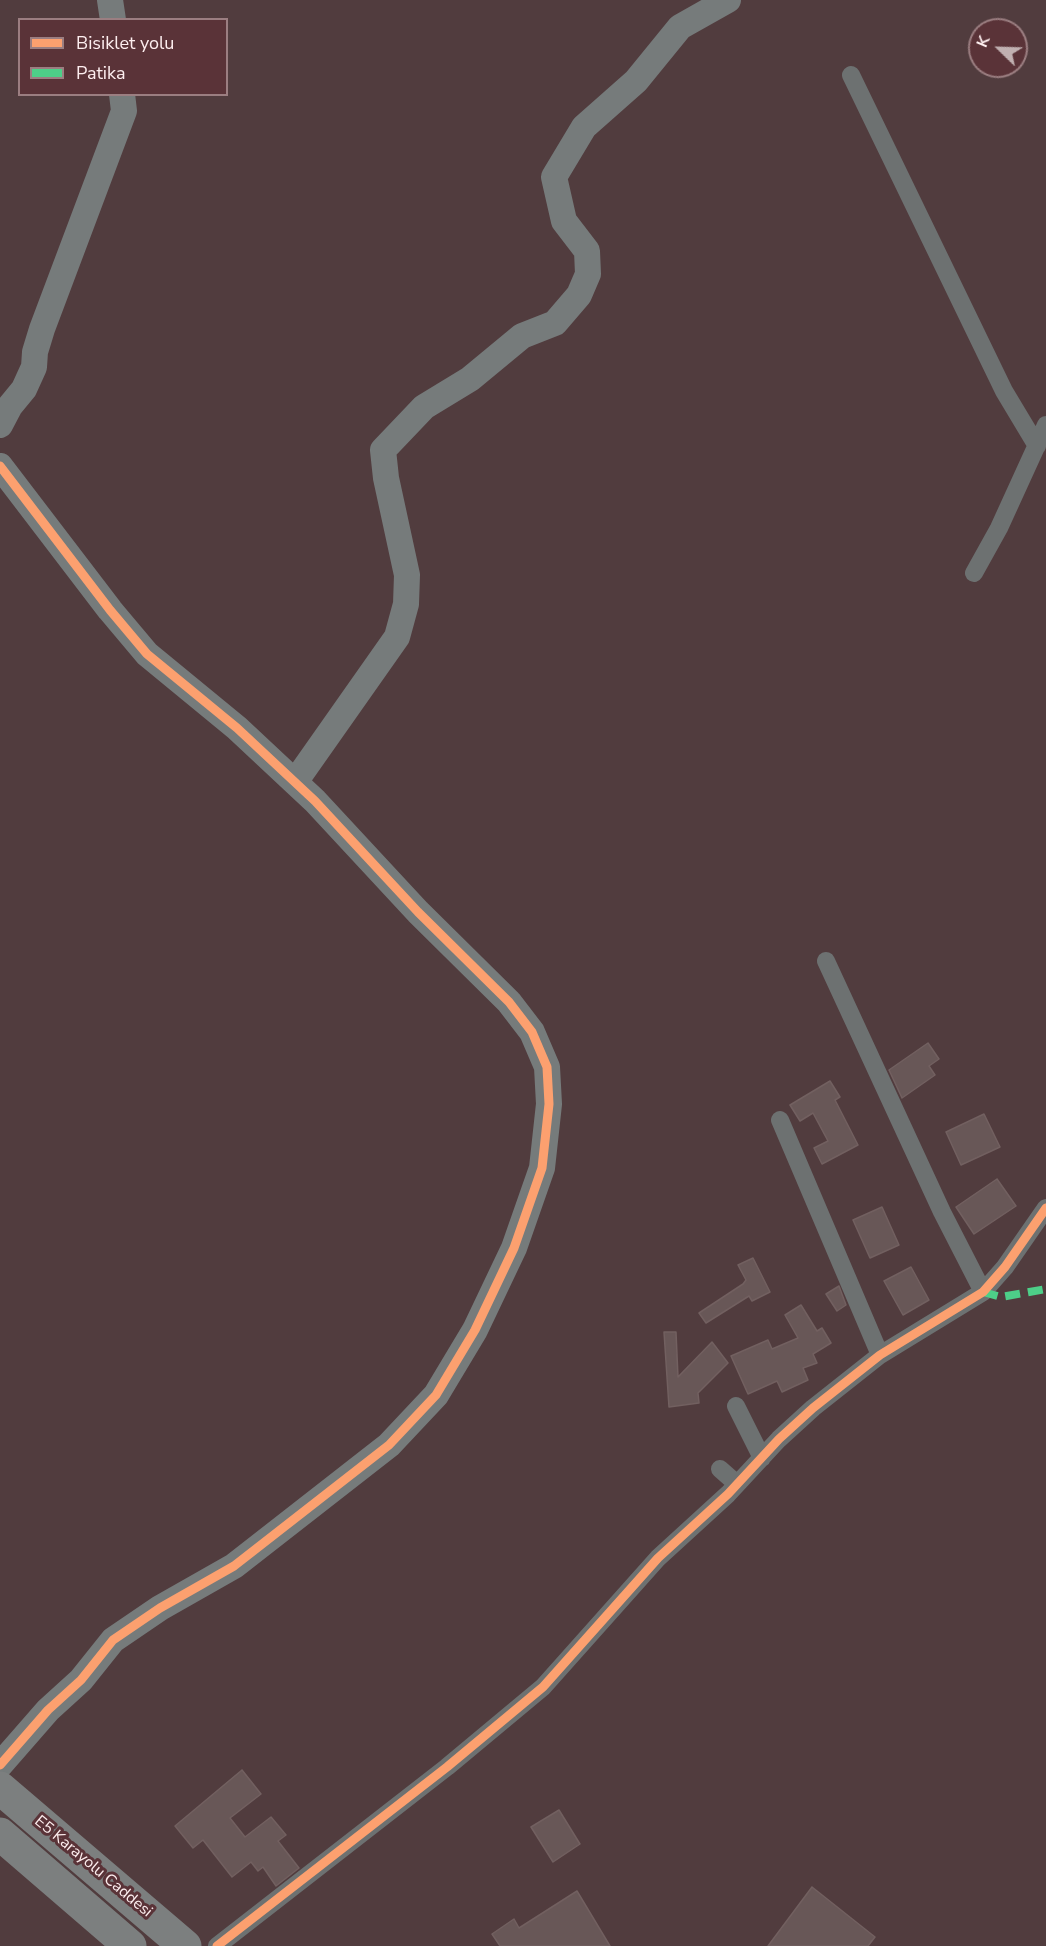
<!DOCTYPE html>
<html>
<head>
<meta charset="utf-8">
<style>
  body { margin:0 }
  #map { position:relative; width:1046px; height:1946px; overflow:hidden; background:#513c3e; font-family:"Nunito Sans",sans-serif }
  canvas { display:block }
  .legend { position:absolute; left:18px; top:18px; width:210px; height:78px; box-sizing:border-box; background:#5a3338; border:2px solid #9b7e81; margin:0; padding:8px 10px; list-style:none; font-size:18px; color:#fdeeef }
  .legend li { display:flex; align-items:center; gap:12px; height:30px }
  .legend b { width:30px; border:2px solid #9b7e81 }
  .north { position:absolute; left:968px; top:18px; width:60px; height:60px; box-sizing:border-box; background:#5a3338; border:2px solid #9b7e81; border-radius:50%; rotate:293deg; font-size:16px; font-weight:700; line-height:24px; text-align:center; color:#fdeeef }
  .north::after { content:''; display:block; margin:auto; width:21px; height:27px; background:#c1b0b1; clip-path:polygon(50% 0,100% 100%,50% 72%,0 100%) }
</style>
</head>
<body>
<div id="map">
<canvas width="1046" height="1946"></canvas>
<ul class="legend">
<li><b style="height:8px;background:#fca06f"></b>Bisiklet yolu</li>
<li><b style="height:8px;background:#4dcf88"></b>Patika</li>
</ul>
<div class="north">K</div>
</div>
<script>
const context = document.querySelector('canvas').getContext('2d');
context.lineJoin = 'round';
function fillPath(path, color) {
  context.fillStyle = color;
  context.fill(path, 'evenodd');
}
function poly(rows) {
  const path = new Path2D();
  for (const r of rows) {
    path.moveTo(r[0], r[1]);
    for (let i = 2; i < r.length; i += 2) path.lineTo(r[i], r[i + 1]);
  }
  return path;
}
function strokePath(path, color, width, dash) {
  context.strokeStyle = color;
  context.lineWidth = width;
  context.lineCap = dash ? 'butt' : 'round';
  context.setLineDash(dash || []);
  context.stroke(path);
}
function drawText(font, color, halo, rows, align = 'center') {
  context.font = font + ' "Nunito Sans",sans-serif';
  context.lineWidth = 6;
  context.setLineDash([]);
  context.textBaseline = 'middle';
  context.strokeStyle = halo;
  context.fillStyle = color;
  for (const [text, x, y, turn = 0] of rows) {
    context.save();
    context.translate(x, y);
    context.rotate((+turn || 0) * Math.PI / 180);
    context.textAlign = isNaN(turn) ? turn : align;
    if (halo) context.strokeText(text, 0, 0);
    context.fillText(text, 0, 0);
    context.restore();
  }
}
const building = poly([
  [928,1043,939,1059,929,1066,935,1075,902,1098,889,1070,928,1043],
  [830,1081,840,1097,835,1100,858,1145,822,1164,814,1148,828,1141,813,1113,800,1121,790,1105,830,1081],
  [984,1114,1000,1147,961,1165,946,1132,984,1114],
  [997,1179,1016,1206,974,1234,956,1207,997,1179],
  [882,1207,899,1245,870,1258,853,1220,882,1207],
  [753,1258,770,1292,752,1301,749,1296,706,1323,699,1313,743,1284,746,1280,738,1265,753,1258],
  [911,1267,929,1300,903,1315,884,1281,911,1267],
  [839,1286,846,1305,837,1311,826,1294,839,1286],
  [801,1305,817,1331,822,1328,831,1343,813,1354,817,1363,803,1368,808,1380,782,1392,777,1381,748,1394,731,1356,768,1340,772,1349,798,1338,785,1315,801,1305],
  [664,1332,676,1332,678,1377,712,1342,728,1363,698,1393,699,1403,669,1407,664,1332],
  [242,1770,261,1794,230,1818,245,1837,271,1817,286,1835,278,1841,299,1868,276,1886,263,1867,258,1871,251,1862,232,1877,203,1840,193,1848,175,1826,242,1770],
  [559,1810,580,1844,553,1862,531,1827,559,1810],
  [812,1887,875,1937,868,1946,768,1946,812,1887],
  [577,1891,610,1946,500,1946,492,1934,514,1919,519,1928,577,1891]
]);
const street = poly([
  [851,75,1004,391,1037,446],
  [974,573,999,528,1046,425],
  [826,961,942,1212,983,1292],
  [780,1120,880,1355],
  [736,1406,762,1458],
  [720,1469,737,1484],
  [217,1946,447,1767,543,1687,658,1558,728,1494,779,1439,813,1408,880,1355,983,1292,1005,1267,1046,1208]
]);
const secondary = poly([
  [110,0,113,20],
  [0,425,10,406,24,389,34,367,35,352,42,329,124,111,122,94],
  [0,466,110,610,147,654,237,728,315,801,418,912,509,1002,532,1032,547,1067,549,1104,542,1168,514,1248,475,1330,436,1395,389,1445,234,1566,160,1608,113,1640,81,1680,48,1710,0,1765],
  [295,782,397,637,406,604,407,575,386,478,383,450,424,407,470,379,522,336,555,323,579,295,588,274,587,251,564,221,554,177,584,127,636,81,680,27,728,0]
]);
const highway = poly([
  [0,1788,185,1946],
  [0,1834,130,1946]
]);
const quiet = poly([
  [983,1292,1001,1297,1046,1289]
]);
const cycleway = poly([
  [0,466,110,610,147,654,237,728,315,801,418,912,509,1002,532,1032,547,1067,549,1104,542,1168,514,1248,475,1330,436,1395,389,1445,234,1566,160,1608,113,1640,81,1680,48,1710,0,1765],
  [217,1946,447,1767,543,1687,658,1558,728,1494,779,1439,813,1408,880,1355,983,1292,1005,1267,1046,1208]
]);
const streetNames = [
  ["E5 Karayolu Caddesi",93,1867,40]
];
fillPath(building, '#685757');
strokePath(building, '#726060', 1.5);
strokePath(street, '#6d7171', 18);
strokePath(secondary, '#767b7b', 26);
strokePath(highway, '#7c7f7f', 33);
strokePath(quiet, '#4dcf88', 8, [15, 8]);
strokePath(cycleway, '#fca06f', 9);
drawText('16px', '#fdeeef', '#5a3338', streetNames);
</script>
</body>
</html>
